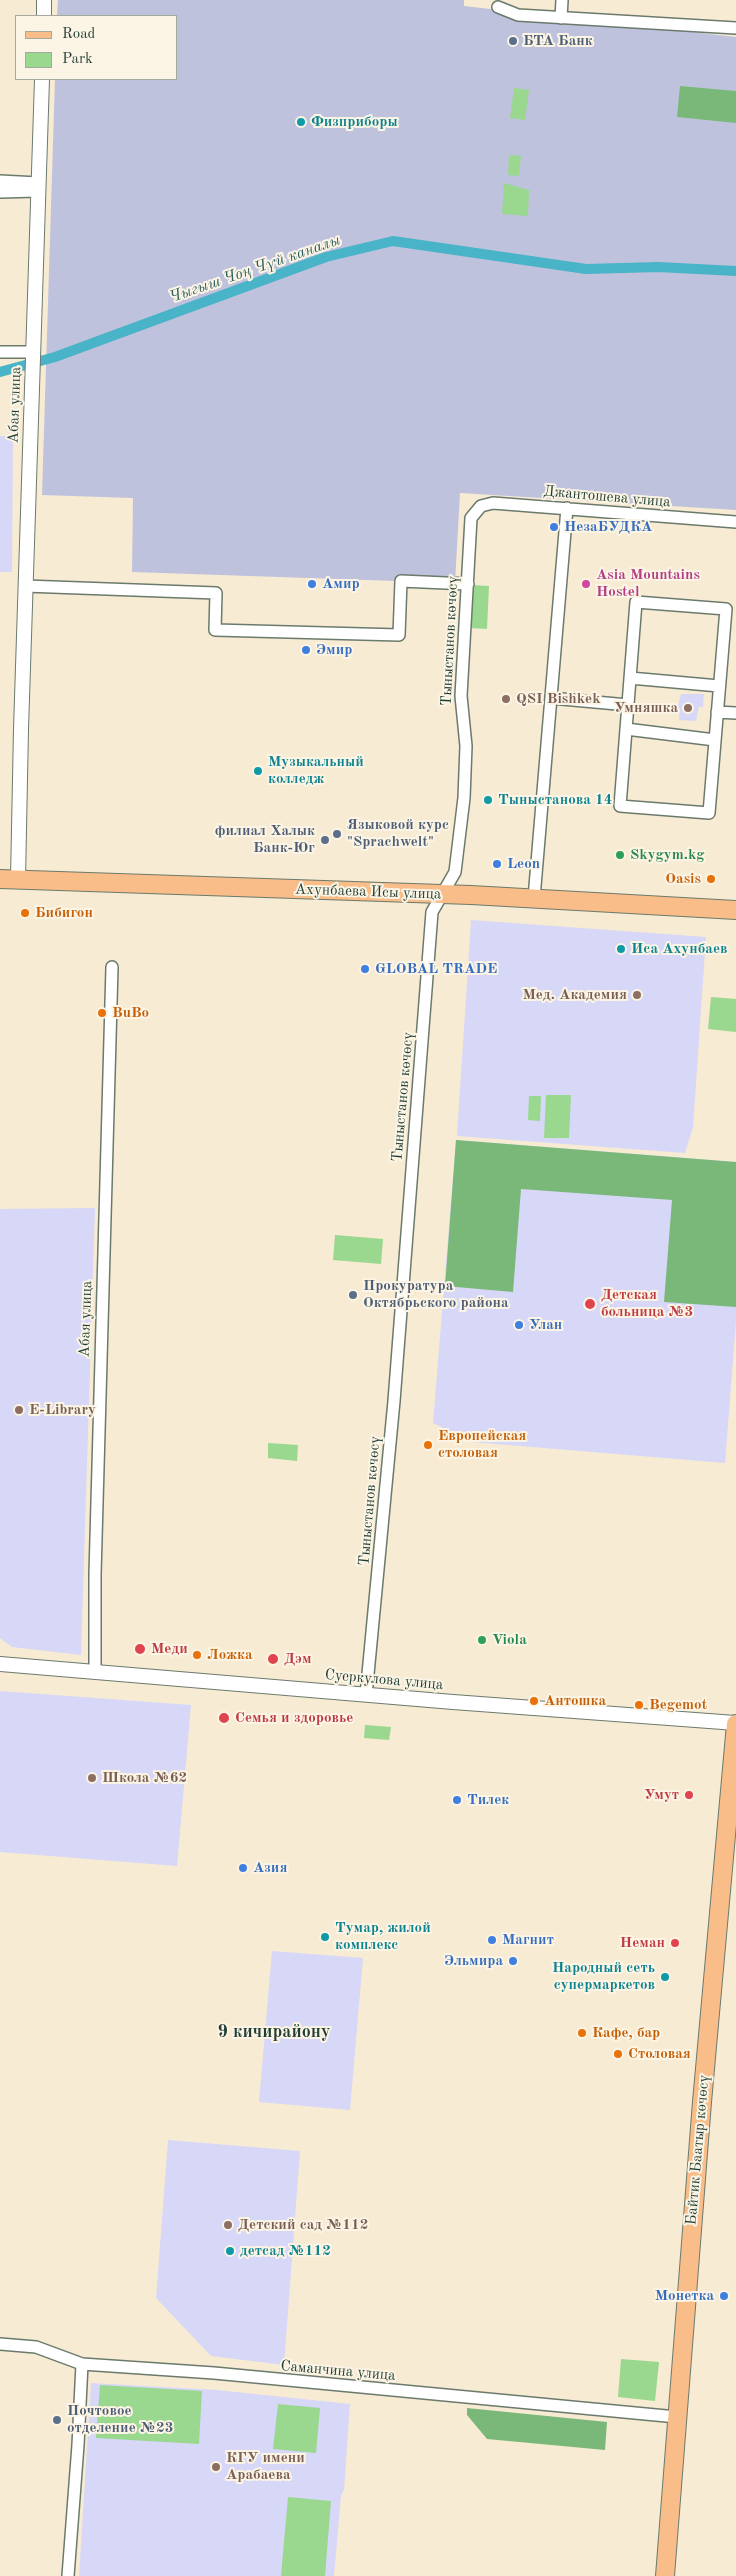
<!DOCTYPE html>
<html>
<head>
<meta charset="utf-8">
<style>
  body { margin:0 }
  #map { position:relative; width:736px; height:2576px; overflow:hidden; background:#f7ebd3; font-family:"Old Standard TT",serif }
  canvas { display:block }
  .legend { position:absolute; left:15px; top:15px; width:162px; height:65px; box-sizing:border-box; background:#fcf5e5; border:1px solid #a4ab9e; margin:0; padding:6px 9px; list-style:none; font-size:15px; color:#1f3d34 }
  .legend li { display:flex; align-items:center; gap:10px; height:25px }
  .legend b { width:25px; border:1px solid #a4ab9e }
</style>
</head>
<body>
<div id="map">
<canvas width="736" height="2576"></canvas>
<ul class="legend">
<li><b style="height:6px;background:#f8bd89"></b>Road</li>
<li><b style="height:14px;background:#99d88e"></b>Park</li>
</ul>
</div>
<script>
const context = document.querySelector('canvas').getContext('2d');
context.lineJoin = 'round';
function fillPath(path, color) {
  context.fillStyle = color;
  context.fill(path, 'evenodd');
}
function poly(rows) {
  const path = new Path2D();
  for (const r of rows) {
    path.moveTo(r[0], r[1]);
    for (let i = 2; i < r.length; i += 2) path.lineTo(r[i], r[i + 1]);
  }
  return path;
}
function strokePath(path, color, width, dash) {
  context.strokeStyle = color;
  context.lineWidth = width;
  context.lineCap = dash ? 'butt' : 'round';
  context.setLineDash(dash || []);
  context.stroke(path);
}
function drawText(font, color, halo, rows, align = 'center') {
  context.font = font + ' "Old Standard TT",serif';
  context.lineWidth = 4;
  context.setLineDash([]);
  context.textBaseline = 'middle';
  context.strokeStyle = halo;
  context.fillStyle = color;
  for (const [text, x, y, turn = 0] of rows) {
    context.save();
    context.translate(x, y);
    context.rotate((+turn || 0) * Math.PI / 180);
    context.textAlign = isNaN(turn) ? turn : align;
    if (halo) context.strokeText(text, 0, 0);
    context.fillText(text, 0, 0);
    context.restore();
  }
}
const built = poly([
  [0,436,13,436,12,572,0,572],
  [681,694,704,694,703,707,699,707,696,721,679,720,680,710,677,709],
  [471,920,706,937,693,1127,685,1153,457,1136],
  [456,1140,736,1162,736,1321,725,1463,472,1442,433,1423],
  [95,1208,81,1655,12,1647,0,1638,0,1209],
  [0,1691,191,1705,177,1866,0,1852],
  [272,1951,363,1958,350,2110,259,2102],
  [168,2140,300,2151,284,2365,211,2356,156,2298],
  [91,2383,217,2390,350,2404,344,2490,341,2495,334,2576,79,2576]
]);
const industrial = poly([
  [58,0,464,0,464,6,736,37,736,510,460,493,455,583,132,572,133,498,42,495,55,79,176,79,176,16,57,16]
]);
const green = poly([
  [514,88,529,90,525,120,510,118],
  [509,155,521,156,519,176,508,175],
  [504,183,529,190,528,216,502,214],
  [472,585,489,586,487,629,470,628],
  [711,997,736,999,736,1032,708,1029],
  [546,1095,571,1095,569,1138,544,1138],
  [529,1096,541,1096,540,1121,528,1120],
  [335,1235,383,1239,381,1264,333,1260],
  [268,1443,298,1445,297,1461,268,1458],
  [365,1725,391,1727,389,1740,364,1738],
  [621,2359,659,2362,655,2401,618,2397],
  [100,2385,202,2391,199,2444,96,2438],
  [278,2404,320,2408,316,2453,273,2449],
  [288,2497,331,2501,325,2576,281,2576]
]);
const forest = poly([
  [680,86,736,91,736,123,677,117],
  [456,1140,736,1162,736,1307,664,1302,672,1200,521,1189,513,1292,445,1286],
  [467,2408,607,2422,605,2450,487,2439,467,2415]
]);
const canal = poly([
  [0,372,55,357,326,257,393,241,586,269,658,267,736,271]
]);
const minor = poly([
  [498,7,518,15,736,28],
  [561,18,562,0],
  [0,181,38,183],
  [0,192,38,191],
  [0,352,33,352],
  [25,586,216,593,215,630,399,635,401,581,468,584],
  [636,602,726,609,709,813,620,806,636,602],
  [630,678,719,686],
  [551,698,628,705],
  [717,712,736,713],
  [626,729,715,740],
  [534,898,567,508],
  [95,1672,95,1574,112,967],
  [366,1695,394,1401,432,912,455,872,464,798,466,746,461,696,471,518,481,506,493,503,736,522],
  [0,2344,36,2347,82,2364,214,2373,677,2417],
  [68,2576,78,2445,82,2364]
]);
const tertiary = poly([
  [44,16,44,0],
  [18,879,21,729,42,79],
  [0,1664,453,1702,736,1723]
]);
const primary = poly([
  [0,879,471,895,736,910],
  [665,2576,702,2102,736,1724]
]);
const markers = [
  [513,41,5,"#5c6f8a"],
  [301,122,5,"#0f9aa8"],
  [554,527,5,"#3f7fe0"],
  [312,584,5,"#3f7fe0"],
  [586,584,5,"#d1479c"],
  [306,650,5,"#3f7fe0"],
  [506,699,5,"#8d6e63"],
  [688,708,5,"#8d6e63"],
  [258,771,5,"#0f9aa8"],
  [488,800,5,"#0f9aa8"],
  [337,834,5,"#5c6f8a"],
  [325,840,5,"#5c6f8a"],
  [620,855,5,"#2e9e5b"],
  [497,864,5,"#3f7fe0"],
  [711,879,5,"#e8710a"],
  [25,913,5,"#e8710a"],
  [621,949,5,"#0f9aa8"],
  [365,969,5,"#3f7fe0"],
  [637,995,5,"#8d6e63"],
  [102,1013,5,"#e8710a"],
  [353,1295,5,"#5c6f8a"],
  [590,1304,6,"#e0444e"],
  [519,1325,5,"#3f7fe0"],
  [19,1410,5,"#8d6e63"],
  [428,1445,5,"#e8710a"],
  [482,1640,5,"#2e9e5b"],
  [140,1649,6,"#e0444e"],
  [197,1655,5,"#e8710a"],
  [273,1659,6,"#e0444e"],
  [534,1701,5,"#e8710a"],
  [639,1705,5,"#e8710a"],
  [224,1718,6,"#e0444e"],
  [92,1778,5,"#8d6e63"],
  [689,1795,5,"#e0444e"],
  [457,1800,5,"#3f7fe0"],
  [243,1868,5,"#3f7fe0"],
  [325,1937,5,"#0f9aa8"],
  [492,1940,5,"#3f7fe0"],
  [675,1943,5,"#e0444e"],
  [513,1961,5,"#3f7fe0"],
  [665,1977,5,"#0f9aa8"],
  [582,2033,5,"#e8710a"],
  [618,2054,5,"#e8710a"],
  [228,2225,5,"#8d6e63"],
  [230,2251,5,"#0f9aa8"],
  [724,2296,5,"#3f7fe0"],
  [57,2420,5,"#5c6f8a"],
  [216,2467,5,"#8d6e63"]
];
const serviceNames = [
  ["БТА Банк",523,41],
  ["Языковой курс",347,825],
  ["\"Sprachwelt\"",347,842],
  ["филиал Халык",315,831,"right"],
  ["Банк-Юг",315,848,"right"],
  ["Прокуратура",363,1286],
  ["Октябрьского района",363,1303],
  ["Почтовое",67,2411],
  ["отделение №23",67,2428]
];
const cultureNames = [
  ["Физприборы",311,122],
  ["Музыкальный",268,762],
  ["колледж",268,779],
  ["Тыныстанова 14",498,800],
  ["Иса Ахунбаев",631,949],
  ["Тумар, жилой",335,1928],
  ["комплекс",335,1945],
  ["Народный сеть",655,1968,"right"],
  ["супермаркетов",655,1985,"right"],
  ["детсад №112",240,2251]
];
const streetNames = [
  ["Абая улица",15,405,-88],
  ["Джантошева улица",607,497,5],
  ["Тыныстанов көчөсү",450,641,-87],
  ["Ахунбаева Исы улица",368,892,2],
  ["Тыныстанов көчөсү",403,1097,-85],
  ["Абая улица",86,1319,-88],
  ["Тыныстанов көчөсү",370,1501,-85],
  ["Суеркулова улица",384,1680,5],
  ["Байтик Баатыр көчөсү",698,2150,-85],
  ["Саманчина улица",338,2371,5]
];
const shopNames = [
  ["НезаБУДКА",564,527],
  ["Амир",322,584],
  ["Эмир",316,650],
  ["Leon",507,864],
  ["GLOBAL TRADE",375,969],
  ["Улан",529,1325],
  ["Тилек",467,1800],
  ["Азия",253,1868],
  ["Магнит",502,1940],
  ["Эльмира",503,1961,"right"],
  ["Монетка",714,2296,"right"]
];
const hotelNames = [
  ["Asia Mountains",596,575],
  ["Hostel",596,592]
];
const educationNames = [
  ["QSI Bishkek",516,699],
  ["Умняшка",678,708,"right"],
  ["Мед. Академия",627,995,"right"],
  ["E-Library",29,1410],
  ["Школа №62",102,1778],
  ["Детский сад №112",238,2225],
  ["КГУ имени",226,2458],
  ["Арабаева",226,2475]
];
const leisureNames = [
  ["Skygym.kg",630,855],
  ["Viola",492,1640]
];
const foodNames = [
  ["Oasis",701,879,"right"],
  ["Бибигон",35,913],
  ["BuBo",112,1013],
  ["Европейская",438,1436],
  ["столовая",438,1453],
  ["Ложка",207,1655],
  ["Антошка",544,1701],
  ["Begemot",649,1705],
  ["Кафе, бар",592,2033],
  ["Столовая",628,2054]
];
const healthNames = [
  ["Детская",601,1295],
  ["больница №3",601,1312],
  ["Меди",151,1649],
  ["Дэм",284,1659],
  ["Семья и здоровье",235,1718],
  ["Умут",679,1795,"right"],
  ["Неман",665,1943,"right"]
];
const waterNames = [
  ["Чыгыш Чоң Чүй каналы",255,269,-19]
];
const quarterNames = [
  ["9 кичирайону",274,2032]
];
fillPath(built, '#d7d7f8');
fillPath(industrial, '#bfc2dd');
fillPath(green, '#99d88e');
fillPath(forest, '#7ab879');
strokePath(canal, '#49b3c7', 10);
strokePath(minor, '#6b7a6c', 14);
strokePath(tertiary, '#6b7a6c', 16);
strokePath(primary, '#6b7a6c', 20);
strokePath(minor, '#fff', 11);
strokePath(tertiary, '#fff', 14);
strokePath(primary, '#f8bd89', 18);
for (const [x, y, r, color] of markers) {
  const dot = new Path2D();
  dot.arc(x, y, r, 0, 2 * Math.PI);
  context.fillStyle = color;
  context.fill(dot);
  strokePath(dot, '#fcf5e5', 2);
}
drawText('bold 15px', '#4e5e75', '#fcf5e5', serviceNames, 'left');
drawText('bold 15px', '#0d838f', '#fcf5e5', cultureNames, 'left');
drawText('15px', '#1f3d34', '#fcf5e5', streetNames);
drawText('bold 15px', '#366cbe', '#fcf5e5', shopNames, 'left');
drawText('bold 15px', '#b23c85', '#fcf5e5', hotelNames, 'left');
drawText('bold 15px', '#785e54', '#fcf5e5', educationNames, 'left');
drawText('bold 15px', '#27864d', '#fcf5e5', leisureNames, 'left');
drawText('bold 15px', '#c56008', '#fcf5e5', foodNames, 'left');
drawText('bold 15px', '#be3a42', '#fcf5e5', healthNames, 'left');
drawText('italic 16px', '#2c6060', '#fcf5e5', waterNames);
drawText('bold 18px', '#1f3d34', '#fcf5e5', quarterNames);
</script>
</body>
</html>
